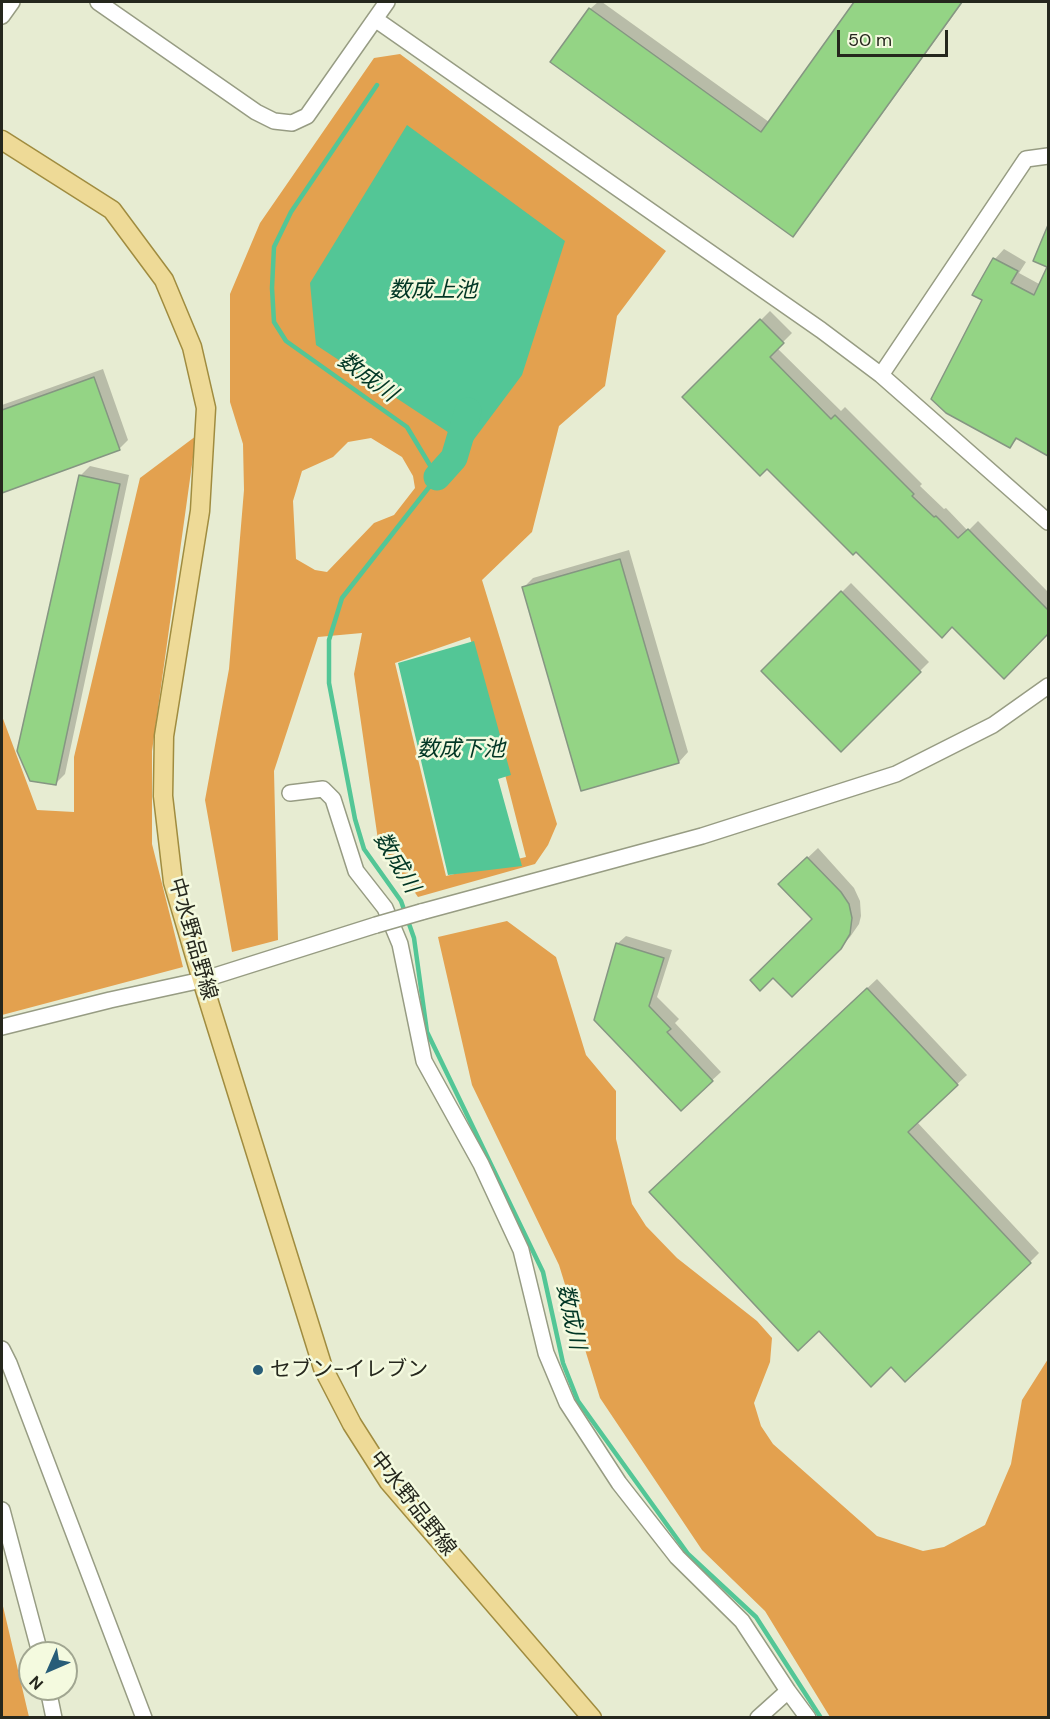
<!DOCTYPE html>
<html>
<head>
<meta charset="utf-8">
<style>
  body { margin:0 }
  #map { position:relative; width:1050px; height:1719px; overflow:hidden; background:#e7ecd2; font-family:"DM Sans",sans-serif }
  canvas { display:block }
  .frame { position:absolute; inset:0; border:3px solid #25271d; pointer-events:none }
  .north { position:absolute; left:18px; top:1641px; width:60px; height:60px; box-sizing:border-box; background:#f4fadf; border:2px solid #a1a691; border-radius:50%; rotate:225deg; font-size:16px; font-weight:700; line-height:24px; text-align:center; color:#25271d }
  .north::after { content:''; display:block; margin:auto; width:21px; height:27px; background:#285d78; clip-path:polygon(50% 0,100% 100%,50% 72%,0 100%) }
  .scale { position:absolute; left:837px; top:30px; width:111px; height:27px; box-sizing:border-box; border:3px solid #25271d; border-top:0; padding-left:8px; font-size:18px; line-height:21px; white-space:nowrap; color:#25271d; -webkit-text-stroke:4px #f4fadf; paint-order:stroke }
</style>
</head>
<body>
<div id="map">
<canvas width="1050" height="1719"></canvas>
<div class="frame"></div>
<div class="north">N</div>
<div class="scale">50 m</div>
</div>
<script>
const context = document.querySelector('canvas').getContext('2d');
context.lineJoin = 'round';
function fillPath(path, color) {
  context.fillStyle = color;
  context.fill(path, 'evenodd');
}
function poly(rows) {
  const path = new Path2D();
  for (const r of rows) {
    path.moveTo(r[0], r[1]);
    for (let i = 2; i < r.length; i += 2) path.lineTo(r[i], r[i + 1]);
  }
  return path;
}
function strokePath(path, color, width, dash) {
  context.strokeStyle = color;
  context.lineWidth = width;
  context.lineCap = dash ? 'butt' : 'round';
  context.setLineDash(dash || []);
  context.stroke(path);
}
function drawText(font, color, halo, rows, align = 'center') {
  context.font = font + ' "DM Sans","Noto Sans JP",sans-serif';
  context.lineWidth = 5;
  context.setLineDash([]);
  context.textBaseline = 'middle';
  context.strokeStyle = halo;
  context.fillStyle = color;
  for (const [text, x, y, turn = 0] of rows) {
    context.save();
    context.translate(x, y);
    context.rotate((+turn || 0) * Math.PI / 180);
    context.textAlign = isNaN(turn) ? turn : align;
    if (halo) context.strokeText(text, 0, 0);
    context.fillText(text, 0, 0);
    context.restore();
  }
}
const forest = poly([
  [400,54,666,251,617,316,605,386,559,426,532,532,482,580,557,824,548,845,535,864,418,897,378,840,354,674,362,633,318,637,274,771,278,940,232,952,205,800,229,669,244,490,243,444,230,402,230,294,260,223,374,58],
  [371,438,402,457,413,476,415,488,394,515,374,523,327,572,315,570,296,559,293,501,302,471,333,457,348,442],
  [470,637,526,857,446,876,395,663],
  [196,436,152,751,152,844,183,967,2,1015,2,716,37,810,74,812,74,757,140,478],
  [507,921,556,957,586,1055,616,1091,616,1139,632,1204,646,1226,677,1258,757,1321,772,1338,770,1362,754,1403,761,1426,773,1444,877,1536,923,1551,944,1547,985,1525,1011,1464,1022,1400,1048,1359,1048,1717,830,1717,765,1611,702,1550,600,1398,559,1265,472,1085,438,937],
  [2,1602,29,1717,2,1717]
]);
const water = poly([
  [407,125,565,241,522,375,469,446,316,345,310,283],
  [474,641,511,775,498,779,522,866,448,875,398,663]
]);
const shadow = poly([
  [598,2,602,2,769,122,856,2,963,2,802,225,793,235,590,9],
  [1048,228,1048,266,1035,260],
  [1004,249,1026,262,1019,273,1041,285,1048,267,1048,454,1018,438,1010,446,984,300,975,295,995,259],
  [770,311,792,333,777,348,841,411,845,407,922,484,920,486,944,509,946,508,968,531,978,521,1048,592,1048,632,1004,677,952,625,856,550,767,467,684,397],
  [103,369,128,440,119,449,3,491,2,487,2,405],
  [90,466,129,475,65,774,56,783,80,476],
  [629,550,688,752,679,762,582,789,523,588,533,578],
  [851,583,929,662,841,750,763,671],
  [818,848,854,888,860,901,861,916,859,924,850,937,792,995,814,919,780,884],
  [626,936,672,950,657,997,679,1019,675,1023,721,1072,681,1109,617,944],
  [877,979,967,1075,917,1122,1039,1253,1030,1262,891,1365,819,1329,660,1183]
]);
const stream = poly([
  [377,85,291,212,274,247,272,288,274,322,286,341,407,427,437,477,342,598,329,640,329,683,355,819,364,849,401,901,414,938,427,1032,543,1272,563,1363,578,1401,688,1554,756,1617,821,1718]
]);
const river = poly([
  [437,477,454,458,468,411]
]);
const building = poly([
  [854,2,962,2,793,237,550,62,589,8,761,132,854,2],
  [1048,225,1048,456,1016,438,1010,448,946,413,931,399,982,300,972,295,993,258,1018,271,1011,283,1034,295,1047,267,1033,261,1048,225],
  [760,319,784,343,770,357,831,419,835,415,914,494,912,496,934,517,936,516,958,538,968,529,1048,610,1048,634,1004,679,952,627,942,638,856,552,853,555,767,469,760,476,682,397,760,319],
  [94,377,120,450,2,493,2,410,94,377],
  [79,475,120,484,56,785,30,781,17,751,79,475],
  [620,559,679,763,581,791,522,587,620,559],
  [841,591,921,672,841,752,761,671,841,591],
  [807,857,841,892,849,904,852,918,850,934,841,949,792,997,773,978,760,991,750,980,812,919,778,884,807,857],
  [616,943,664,958,649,1006,671,1029,667,1032,713,1081,681,1111,594,1020,616,943],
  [867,988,958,1085,908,1132,1031,1263,905,1382,891,1367,871,1387,819,1331,798,1351,649,1192,867,988]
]);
const minor = poly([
  [98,2,256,112,274,121,292,123,307,116,387,2],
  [2,16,12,2],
  [375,19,821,330,881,375,1048,522],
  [881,375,1026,159,1048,156],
  [290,793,323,789,333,799,356,871,385,908,400,944,424,1061,481,1164,521,1250,546,1353,567,1403,619,1483,677,1557,742,1621,788,1691,808,1718],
  [421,912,702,836,896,774,993,725,1048,686],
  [2,1027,110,1000,202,980,376,925],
  [2,1349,9,1363,144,1718],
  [2,1510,40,1653],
  [48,1689,54,1718],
  [758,1718,788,1691]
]);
const major = poly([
  [2,140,112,210,164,280,192,347,206,408,200,511,164,736,163,796,173,882,202,980,323,1368,352,1424,389,1482,592,1718]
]);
const minorBridge = poly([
  [376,925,421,912]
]);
const markers = [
  [258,1370,6,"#285d78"]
];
const streetNames = [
  ["中水野品野線",192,939,74],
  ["中水野品野線",412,1504,52]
];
const poiNames = [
  ["セブン-イレブン",270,1370]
];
const waterNames = [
  ["数成上池",433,291],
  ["数成川",367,378,36],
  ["数成下池",461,750],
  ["数成川",396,863,59],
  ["数成川",570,1317,78]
];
fillPath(forest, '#e3a14f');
fillPath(water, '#53c696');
fillPath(shadow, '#0003');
strokePath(stream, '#53c696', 4.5);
strokePath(river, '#53c696', 27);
fillPath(building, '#94d485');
strokePath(building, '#859682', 1.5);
strokePath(minor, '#979c83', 18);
strokePath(major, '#a08c3f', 21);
strokePath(minor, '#fff', 15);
strokePath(major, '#eeda97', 18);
strokePath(minorBridge, '#979c83', 18, []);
strokePath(minorBridge, '#fff', 15);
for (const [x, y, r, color] of markers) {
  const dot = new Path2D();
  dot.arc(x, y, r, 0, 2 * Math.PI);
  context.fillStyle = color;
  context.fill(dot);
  strokePath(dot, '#f4fadf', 2);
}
drawText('21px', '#25271d', '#f4fadf', streetNames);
drawText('21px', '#25271d', '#f4fadf', poiNames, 'left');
drawText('italic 22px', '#013624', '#f4fadf', waterNames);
</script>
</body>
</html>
